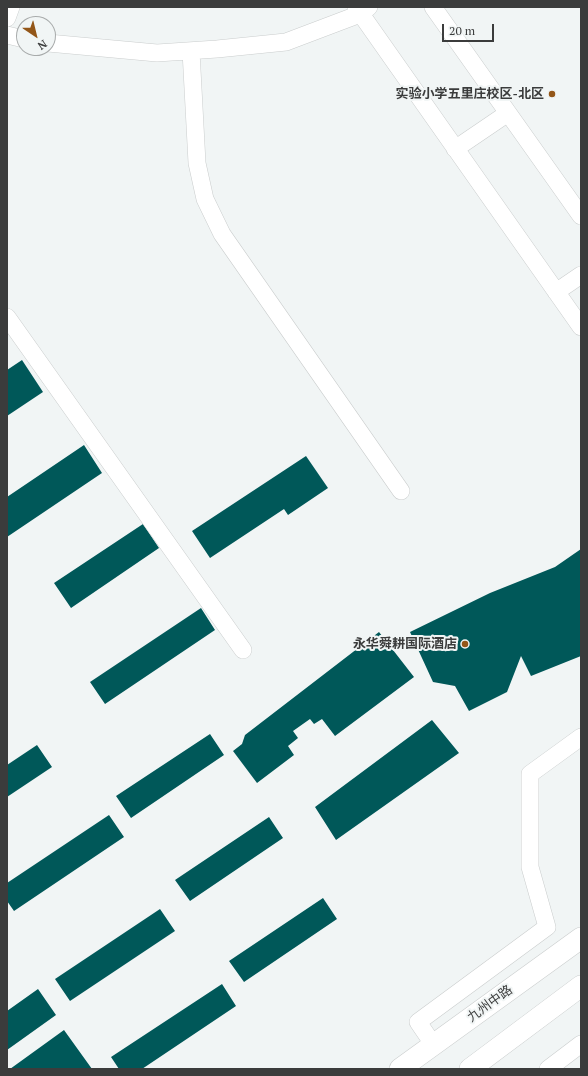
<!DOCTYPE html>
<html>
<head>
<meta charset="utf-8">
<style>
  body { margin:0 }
  #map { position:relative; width:588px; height:1076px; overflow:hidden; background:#f1f5f5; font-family:"PT Serif",serif }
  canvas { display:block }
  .frame { position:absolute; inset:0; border:8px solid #3b3c3c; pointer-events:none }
  .north { position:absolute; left:16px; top:16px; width:40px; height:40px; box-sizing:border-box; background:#f1f5f5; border:1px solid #a8abab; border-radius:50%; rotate:145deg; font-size:11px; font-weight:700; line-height:16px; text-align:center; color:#3b3c3c }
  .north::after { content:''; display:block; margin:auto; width:14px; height:18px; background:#935618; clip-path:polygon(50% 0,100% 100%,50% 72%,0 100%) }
  .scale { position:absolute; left:442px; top:24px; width:52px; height:18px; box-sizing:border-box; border:2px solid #3b3c3c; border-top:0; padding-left:5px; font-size:12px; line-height:14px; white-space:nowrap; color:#3b3c3c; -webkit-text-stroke:3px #f1f5f5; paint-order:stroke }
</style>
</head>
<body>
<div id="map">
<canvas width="588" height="1076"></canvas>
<div class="frame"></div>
<div class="north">N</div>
<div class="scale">20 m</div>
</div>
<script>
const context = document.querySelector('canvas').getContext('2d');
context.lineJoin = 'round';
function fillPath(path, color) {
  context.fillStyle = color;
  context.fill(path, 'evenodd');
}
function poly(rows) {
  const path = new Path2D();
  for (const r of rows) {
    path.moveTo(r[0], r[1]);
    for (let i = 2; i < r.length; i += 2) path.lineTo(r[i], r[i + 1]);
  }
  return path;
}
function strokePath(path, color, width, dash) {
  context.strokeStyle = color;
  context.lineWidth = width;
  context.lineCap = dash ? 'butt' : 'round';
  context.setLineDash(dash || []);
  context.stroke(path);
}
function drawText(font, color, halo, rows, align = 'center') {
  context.font = font + ' "PT Serif","Noto Sans SC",serif';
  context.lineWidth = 4;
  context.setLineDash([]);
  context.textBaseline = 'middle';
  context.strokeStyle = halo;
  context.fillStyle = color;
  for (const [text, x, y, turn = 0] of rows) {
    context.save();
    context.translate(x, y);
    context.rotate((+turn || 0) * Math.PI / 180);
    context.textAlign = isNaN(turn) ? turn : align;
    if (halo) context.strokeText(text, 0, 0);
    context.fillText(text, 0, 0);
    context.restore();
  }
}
const building = poly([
  [22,360,43,392,7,416,7,370],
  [84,445,102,473,7,537,7,497],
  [306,456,328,488,288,515,284,509,210,558,192,531],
  [143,524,159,548,71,608,54,583],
  [581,549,581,656,531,676,521,656,507,692,469,711,455,686,433,682,410,632,490,593,555,567],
  [201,608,215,630,105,704,90,682],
  [379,632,414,677,335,736,322,719,314,724,310,719,293,731,298,738,288,746,294,755,257,783,233,751,242,744,245,735],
  [432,720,459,753,336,840,315,807],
  [210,734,224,755,131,818,116,796],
  [37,745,52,767,7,797,7,765],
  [109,815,124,837,14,911,7,901,7,883],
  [269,817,283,838,190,901,175,880],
  [323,898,337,919,244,982,229,961],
  [160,909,175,931,70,1001,55,979],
  [222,984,236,1006,142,1069,119,1069,111,1057],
  [38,989,56,1015,7,1050,7,1011],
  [64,1030,92,1069,10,1069]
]);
const minor = poly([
  [356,7,581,327],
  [433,7,581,216],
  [7,18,11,7],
  [7,35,24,39],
  [48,43,157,53,217,49,286,42,360,14,369,7],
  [191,51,197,163,205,199,222,234,401,491],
  [455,149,508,113],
  [556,292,581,275],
  [7,317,243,650],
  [433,1044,418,1022,547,927,530,867,530,774,581,737],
  [548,1069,581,1044]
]);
const major = poly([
  [400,1069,581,938],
  [470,1069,581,986]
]);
const markers = [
  [552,94,4,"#935618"],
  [465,644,4,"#935618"]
];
const poiNames = [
  ["实验小学五里庄校区-北区",544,94],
  ["永华舜耕国际酒店",457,644]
];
const streetNames = [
  ["九州中路",490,1004,-36]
];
fillPath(building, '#005859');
strokePath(minor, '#cacdcd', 18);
strokePath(major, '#cacdcd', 22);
strokePath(minor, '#fff', 17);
strokePath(major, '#fff', 21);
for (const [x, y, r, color] of markers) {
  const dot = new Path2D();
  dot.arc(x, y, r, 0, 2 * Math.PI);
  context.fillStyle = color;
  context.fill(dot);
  strokePath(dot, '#f1f5f5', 1.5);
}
drawText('bold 13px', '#3b3c3c', '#f1f5f5', poiNames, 'right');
drawText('13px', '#3b3c3c', '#f1f5f5', streetNames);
</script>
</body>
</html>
